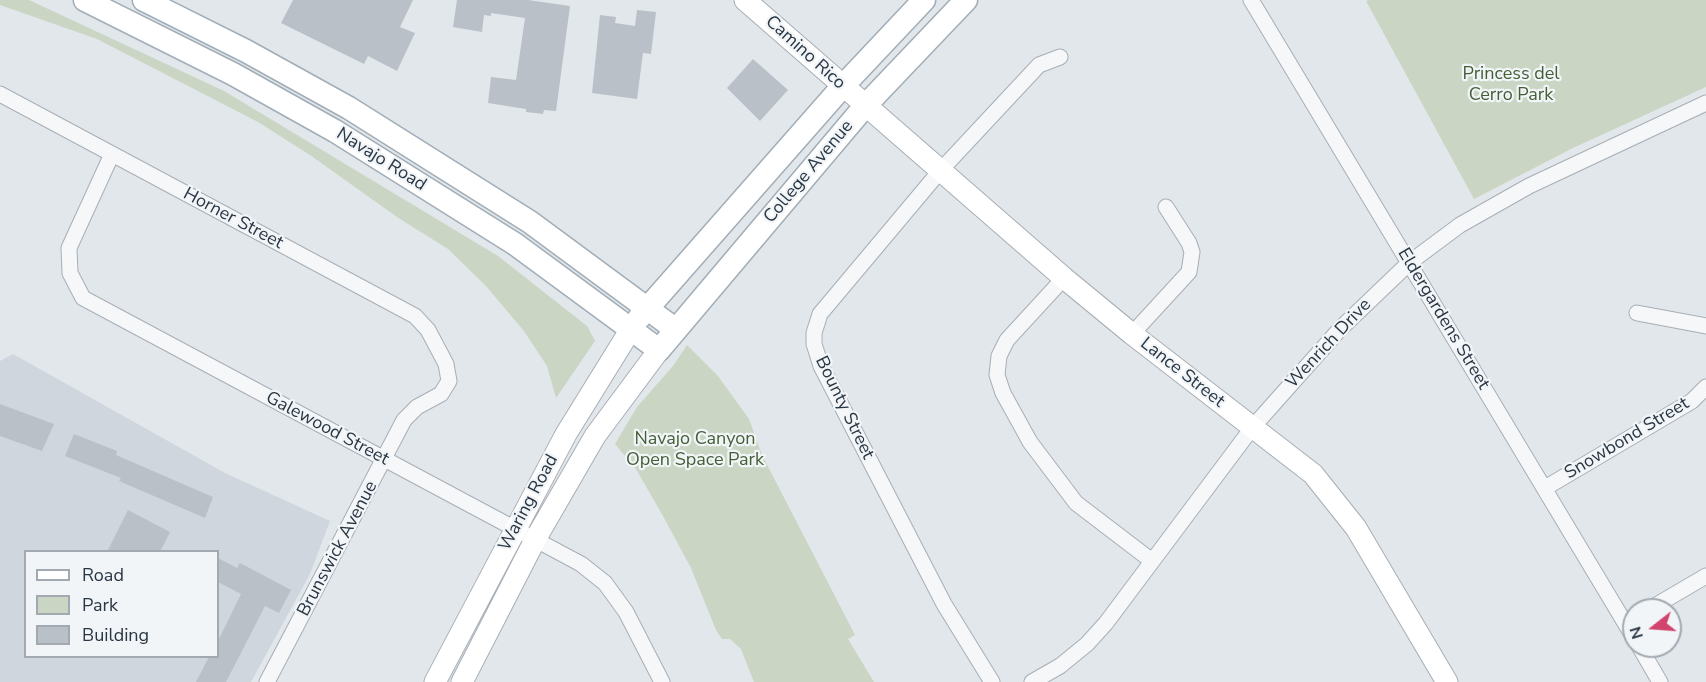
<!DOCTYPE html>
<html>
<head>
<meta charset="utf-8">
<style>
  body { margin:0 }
  #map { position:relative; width:1706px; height:682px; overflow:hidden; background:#e2e7eb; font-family:"Nunito Sans",sans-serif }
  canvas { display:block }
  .legend { position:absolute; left:24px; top:550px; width:195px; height:108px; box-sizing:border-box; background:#f2f5f8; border:2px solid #a2a9b0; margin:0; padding:8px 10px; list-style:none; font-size:18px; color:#293643 }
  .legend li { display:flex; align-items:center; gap:12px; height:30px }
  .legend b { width:30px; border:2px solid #a2a9b0 }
  .north { position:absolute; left:1622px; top:598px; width:60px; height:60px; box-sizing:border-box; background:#f2f5f8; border:2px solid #a2a9b0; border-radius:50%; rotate:253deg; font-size:16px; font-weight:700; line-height:24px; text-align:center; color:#293643 }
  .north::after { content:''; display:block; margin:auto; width:21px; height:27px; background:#d2446d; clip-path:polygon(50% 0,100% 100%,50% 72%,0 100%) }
</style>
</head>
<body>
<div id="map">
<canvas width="1706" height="682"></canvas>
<ul class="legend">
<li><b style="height:8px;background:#fff"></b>Road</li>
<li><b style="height:16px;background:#cad5c3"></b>Park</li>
<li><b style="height:16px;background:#b9c0c8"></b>Building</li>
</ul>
<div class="north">N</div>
</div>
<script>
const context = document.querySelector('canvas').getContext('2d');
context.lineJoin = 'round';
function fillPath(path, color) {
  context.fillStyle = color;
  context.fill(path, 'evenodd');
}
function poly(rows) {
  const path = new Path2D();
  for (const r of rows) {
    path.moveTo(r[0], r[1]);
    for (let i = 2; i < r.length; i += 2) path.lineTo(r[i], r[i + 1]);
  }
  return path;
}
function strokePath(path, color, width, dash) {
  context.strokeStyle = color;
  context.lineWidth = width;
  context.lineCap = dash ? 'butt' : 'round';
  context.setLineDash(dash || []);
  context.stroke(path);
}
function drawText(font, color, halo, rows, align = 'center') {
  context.font = font + ' "Nunito Sans",sans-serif';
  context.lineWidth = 4.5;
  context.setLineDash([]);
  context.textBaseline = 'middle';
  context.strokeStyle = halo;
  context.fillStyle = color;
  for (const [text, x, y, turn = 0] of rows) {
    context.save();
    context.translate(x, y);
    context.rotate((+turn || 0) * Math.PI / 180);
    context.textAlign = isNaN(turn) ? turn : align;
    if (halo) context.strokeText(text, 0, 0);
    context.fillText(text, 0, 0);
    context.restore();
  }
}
const built = poly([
  [13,354,225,473,330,521,310,574,251,682,0,682,0,361],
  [26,552,218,552,218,656,26,656]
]);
const green = poly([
  [0,0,29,0,224,91,498,256,587,326,595,341,556,398,547,366,524,331,486,286,448,249,397,217,310,155,258,122,97,39,0,5],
  [1369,0,1706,0,1706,87,1573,148,1474,199,1366,1],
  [687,345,718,376,749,419,762,455,855,635,848,639,874,682,754,682,741,649,730,639,722,639,716,630,691,568,663,516,636,469,615,444,637,407,673,366]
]);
const building = poly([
  [293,0,413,0,400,27,415,33,397,71,368,56,364,64,281,23],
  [457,0,528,0,570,6,556,111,544,110,543,114,526,112,526,109,488,103,491,77,516,80,525,18,491,13,491,16,484,15,482,32,453,27],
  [637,10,656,12,651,54,643,53,637,99,592,93,600,15,616,17,615,23,635,26],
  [753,59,788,90,760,121,727,88],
  [0,404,54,424,42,451,0,436],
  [74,434,117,451,116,455,213,497,205,518,119,481,121,478,65,456],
  [128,510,170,532,160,552,107,552],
  [218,558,237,568,240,563,291,590,279,613,265,606,226,682,196,682,209,657,218,657,218,641,241,594,218,582]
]);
const street = poly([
  [1251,0,1634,638],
  [0,94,415,316,428,330,446,364,449,381,441,394,417,407,404,420,267,682],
  [112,154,69,248,70,273,83,298,581,564,605,583,626,612,662,682],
  [1064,278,1007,340,999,356,997,375,1003,393,1030,442,1076,503,1152,561],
  [1637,313,1706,326],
  [1132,334,1189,272,1192,252,1189,243,1166,207],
  [1545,488,1692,401,1706,387],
  [1648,610,1706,576],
  [1639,646,1660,682],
  [992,682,944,604,821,366,814,344,814,333,820,314,940,171,1039,65,1060,57],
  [1032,682,1060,666,1087,644,1106,623,1252,428,1340,329,1409,263,1460,225,1529,186,1706,103]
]);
const secondary = poly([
  [745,0,1064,278,1132,334,1313,474,1356,528,1447,682],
  [435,682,566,434,631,329],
  [462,682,536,538,595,436,659,350]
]);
const primary = poly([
  [85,0,233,74,335,131,515,244,659,350,865,106,966,0],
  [144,0,246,51,349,108,530,222,675,329],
  [639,318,842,87,924,0]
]);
const streetNames = [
  ["Camino Rico",805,53,42],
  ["Navajo Road",381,160,32],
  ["College Avenue",809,172,-50],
  ["Horner Street",233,219,28],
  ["Eldergardens Street",1443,319,59],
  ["Wenrich Drive",1329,344,-47],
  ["Lance Street",1182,373,38],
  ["Bounty Street",844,408,64],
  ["Galewood Street",327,429,28],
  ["Snowbond Street",1627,439,-31],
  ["Waring Road",529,503,-62],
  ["Brunswick Avenue",338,549,-62]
];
const parkNames = [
  ["Princess del",1511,75],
  ["Cerro Park",1511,96],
  ["Navajo Canyon",695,440],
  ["Open Space Park",695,461]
];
fillPath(built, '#d0d6dd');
fillPath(green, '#cad5c3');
fillPath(building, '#b9c0c8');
strokePath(street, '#a7aeb5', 17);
strokePath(secondary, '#a7aeb5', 23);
strokePath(primary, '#a1adb7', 25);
strokePath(street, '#f5f7f9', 15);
strokePath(secondary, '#fff', 21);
strokePath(primary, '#fff', 22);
drawText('18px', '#293643', '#f2f5f8', streetNames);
drawText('18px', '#445f36', '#f2f5f8', parkNames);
</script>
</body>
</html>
